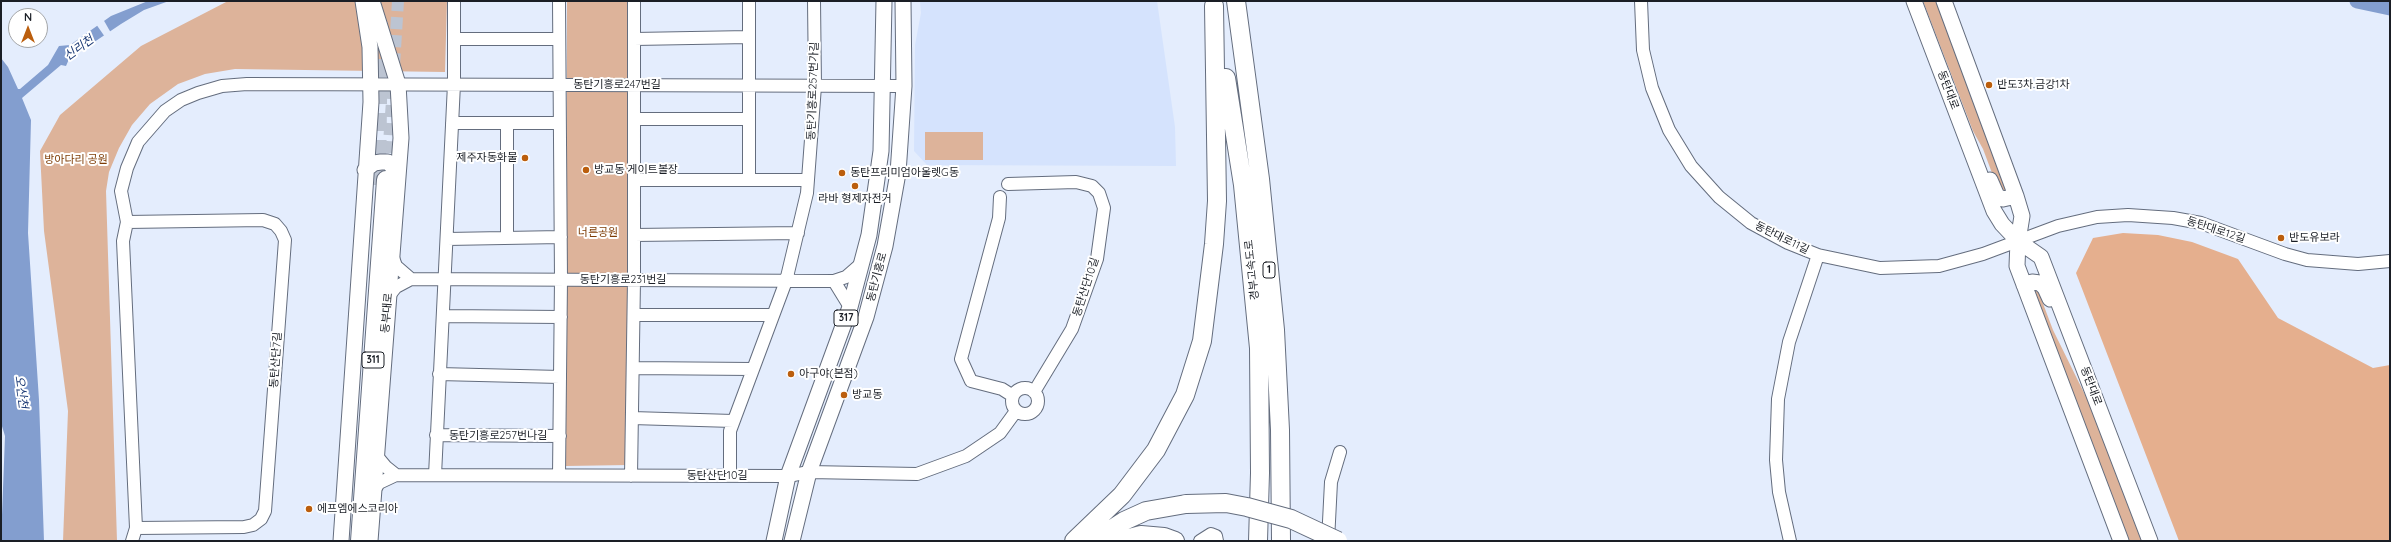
<!DOCTYPE html>
<html>
<head>
<meta charset="utf-8">
<style>
  body { margin:0 }
  #map { position:relative; width:2391px; height:542px; overflow:hidden; background:#e4edfd; font-family:Quicksand,sans-serif }
  canvas { display:block }
  .frame { position:absolute; inset:0; border:2px solid #1a1e25; pointer-events:none }
  .north { position:absolute; left:8px; top:8px; width:40px; height:40px; box-sizing:border-box; background:#fff; border:1px solid #a3a5a8; border-radius:50%; rotate:0deg; font-size:11px; font-weight:700; line-height:16px; text-align:center; color:#1a1e25 }
  .north::after { content:''; display:block; margin:auto; width:14px; height:18px; background:#bb5e0d; clip-path:polygon(50% 0,100% 100%,50% 72%,0 100%) }
</style>
</head>
<body>
<div id="map">
<canvas width="2391" height="542"></canvas>
<div class="frame"></div>
<div class="north">N</div>
</div>
<script>
const context = document.querySelector('canvas').getContext('2d');
context.lineJoin = 'round';
function fillPath(path, color) {
  context.fillStyle = color;
  context.fill(path, 'evenodd');
}
function poly(rows) {
  const path = new Path2D();
  for (const r of rows) {
    if (r.length === 3) {
      path.moveTo(r[0] + r[2], r[1]);
      path.arc(r[0], r[1], r[2], 0, 2 * Math.PI);
      continue;
    }
    path.moveTo(r[0], r[1]);
    for (let i = 2; i < r.length; i += 2) path.lineTo(r[i], r[i + 1]);
  }
  return path;
}
function strokePath(path, color, width, dash) {
  context.strokeStyle = color;
  context.lineWidth = width;
  context.lineCap = dash ? 'butt' : 'round';
  context.setLineDash(dash || []);
  context.stroke(path);
}
function drawText(font, color, halo, rows, align = 'center') {
  context.font = font + ' Quicksand,"Noto Sans KR",sans-serif';
  context.lineWidth = 4;
  context.setLineDash([]);
  context.textBaseline = 'middle';
  context.strokeStyle = halo;
  context.fillStyle = color;
  for (const [text, x, y, turn = 0] of rows) {
    context.save();
    context.translate(x, y);
    context.rotate((+turn || 0) * Math.PI / 180);
    context.textAlign = isNaN(turn) ? turn : align;
    if (halo) context.strokeText(text, 0, 0);
    context.fillText(text, 0, 0);
    context.restore();
  }
}
const built = poly([
  [920,1,1157,1,1175,127,1176,166,927,165,914,151,915,45,921,13]
]);
const green = poly([
  [228,1,447,1,445,72,235,69,205,74,178,84,150,104,132,125,119,148,109,172,106,191,117,541,63,541,68,411,44,231,40,151,60,115,141,46],
  [567,1,629,1,628,465,566,466],
  [1923,1,1936,1,2010,194,1998,189,1983,149,1973,131],
  [925,132,983,132,983,160,925,160],
  [2032,288,2039,293,2053,330,2094,413,2143,541,2128,541]
]);
const forest = poly([
  [2123,233,2158,235,2192,242,2238,259,2278,318,2373,368,2390,365,2390,541,2179,541,2076,273,2093,238]
]);
const water = poly([
  [148,1,169,1,144,10,121,24,69,59,66,66,61,65,22,98,31,120,28,233,39,400,44,541,1,541,5,436,1,423,1,58,8,67,18,89,20,89,48,65,59,46,70,45,111,16]
]);
const pier = poly([
  [103,19,111,33,105,37,96,24]
]);
const river = poly([
  [2357,1,2390,8]
]);
const minorTunnel = poly([
  [394,65,398,1],
  [387,171,393,87]
]);
const highwayTunnel = poly([
  [377,185,379,22]
]);
const minor = poly([
  [559,1,561,279,559,475],
  [1641,1,1643,50,1652,88,1669,130,1691,166,1719,197,1751,223,1788,243,1818,255,1880,268,1939,266,1983,254,2058,226,2097,217,2128,215,2173,218,2201,223,2285,254,2307,260,2358,264,2390,261],
  [454,39,559,39],
  [634,39,749,37],
  [634,119,749,119],
  [452,123,559,123],
  [507,123,507,238],
  [634,180,808,180],
  [749,180,749,1],
  [1008,184,1076,182,1092,186,1099,193,1104,208,1097,259,1072,329,1034,392],
  [1000,197,999,218,961,359,971,381,1002,389,1013,396],
  [127,222,263,220,275,224,281,231,285,240,265,511,261,519,253,525,244,527,136,528],
  [634,235,798,233],
  [447,239,561,237],
  [411,279,834,281],
  [388,297,396,287,411,279,396,266,392,255],
  [850,307,834,281,846,277,862,263],
  [634,315,772,315],
  [443,316,561,317],
  [633,368,752,369],
  [439,374,560,377],
  [1025,401,13],
  [632,418,733,421],
  [436,435,560,436],
  [396,475,788,476,809,472,917,474,966,456,1000,433,1016,411],
  [435,475,454,84,454,1],
  [631,476,634,280,634,1],
  [730,476,730,431,786,281,807,193,815,86,814,1],
  [373,492,379,483,396,475,386,467,376,455],
  [132,541,136,528,123,241,127,222,121,191,127,168,138,142,165,111,181,100,198,93,222,86,247,84,904,86],
  [1200,541,1211,534,1216,536,1217,541],
  [1328,541,1331,482,1340,452],
  [1790,541,1779,492,1776,460,1778,399,1789,342,1818,255]
]);
const major = poly([
  [1914,1,1994,211,2002,224,2018,241,2017,266,2121,541],
  [1944,1,2016,196,2022,216,2018,241,2041,257,2150,541],
  [365,170,374,163,381,162,388,162,398,173],
  [1990,180,1997,196,2003,199,2016,196],
  [2024,285,2032,282,2040,283,2045,288,2050,299],
  [341,541,371,102,370,47,363,1],
  [370,541,401,138,398,84,372,1],
  [774,541,788,476,850,307,869,235,881,151,884,1],
  [792,541,809,472,866,317,885,246,898,173,904,86,903,1]
]);
const highway = poly([
  [1236,1,1260,179,1275,330,1280,430,1281,541],
  [1226,78,1243,185,1259,348,1260,473,1258,541],
  [360,541,386,180],
  [1074,541,1122,495,1156,450,1185,395,1202,341,1214,244,1217,201,1214,6],
  [1093,541,1124,521,1146,511,1186,504],
  [1118,541,1141,535,1164,537,1175,541]
]);
const highwayBridge = poly([
  [1186,504,1226,503,1247,507,1291,519,1338,541]
]);
const markers = [
  [1989,85,4,"#bb5e0d"],
  [525,158,4,"#bb5e0d"],
  [586,170,4,"#bb5e0d"],
  [842,173,4,"#bb5e0d"],
  [855,186,4,"#bb5e0d"],
  [2281,238,4,"#bb5e0d"],
  [791,374,4,"#bb5e0d"],
  [844,395,4,"#bb5e0d"],
  [309,509,4,"#bb5e0d"]
];
const shields = [
  [1269,270,12],
  [846,318,24],
  [373,360,22]
];
const shieldNames = [
  ["1",1269,270],
  ["317",846,318],
  ["311",373,360]
];
const streetNames = [
  ["동탄기흥로247번길",617,85],
  ["동탄대로",1948,90,69],
  ["동탄기흥로257번가길",813,91,-88],
  ["동탄대로12길",2216,230,18],
  ["동탄대로11길",1782,238,26],
  ["경부고속도로",1252,270,-96],
  ["동탄기흥로",877,277,-75],
  ["동탄기흥로231번길",623,280],
  ["동탄산단10길",1086,287,-72],
  ["동부대로",387,313,-85],
  ["동탄산단7길",276,360,-86],
  ["동탄대로",2091,386,69],
  ["동탄기흥로257번나길",498,436],
  ["동탄산단10길",717,476]
];
const poiNames = [
  ["반도3차.금강1차",1997,85],
  ["제주자동화물",517,158,"right"],
  ["방교동 게이트볼장",594,170],
  ["동탄프리미엄아울렛G동",850,173],
  ["라바 형제자전거",855,199,"center"],
  ["반도유보라",2289,238],
  ["아구야(본점)",799,374],
  ["방교동",852,395],
  ["에프엠에스코리아",317,509]
];
const parkNames = [
  ["방아다리 공원",76,160],
  ["너른공원",598,233]
];
const waterNames = [
  ["신리천",79,48,-36],
  ["오산천",21,392,82]
];
fillPath(built, '#d5e3fd');
fillPath(green, '#ddb39a');
fillPath(forest, '#e5af8e');
fillPath(water, '#839ecf');
fillPath(pier, '#e4edfd');
strokePath(river, '#839ecf', 15);
strokePath(minorTunnel, '#bcc4d2', 12, [12, 6]);
strokePath(highwayTunnel, '#bcc4d2', 18, [18, 9]);
strokePath(minor, '#646d7e', 14);
strokePath(major, '#646d7e', 17);
strokePath(highway, '#646d7e', 20);
strokePath(minor, '#fff', 12);
strokePath(major, '#fff', 15);
strokePath(highway, '#fff', 18);
strokePath(highwayBridge, '#646d7e', 20, []);
strokePath(highwayBridge, '#fff', 18);
for (const [x, y, r, color] of markers) {
  const dot = new Path2D();
  dot.arc(x, y, r, 0, 2 * Math.PI);
  context.fillStyle = color;
  context.fill(dot);
  strokePath(dot, '#fff', 1.5);
}
for (const [x, y, w] of shields) {
  const box = new Path2D();
  box.roundRect(x - w / 2, y - 8, w, 16, 3);
  context.fillStyle = '#fff';
  context.fill(box);
  strokePath(box, '#1a1e25', 1);
}
drawText('bold 10px', '#1a1e25', null, shieldNames);
drawText('11px', '#1a1e25', '#fff', streetNames);
drawText('11px', '#1a1e25', '#fff', poiNames, 'left');
drawText('11px', '#7e3d06', '#fff', parkNames);
drawText('italic 12px', '#1d3b76', '#fff', waterNames);
</script>
</body>
</html>
